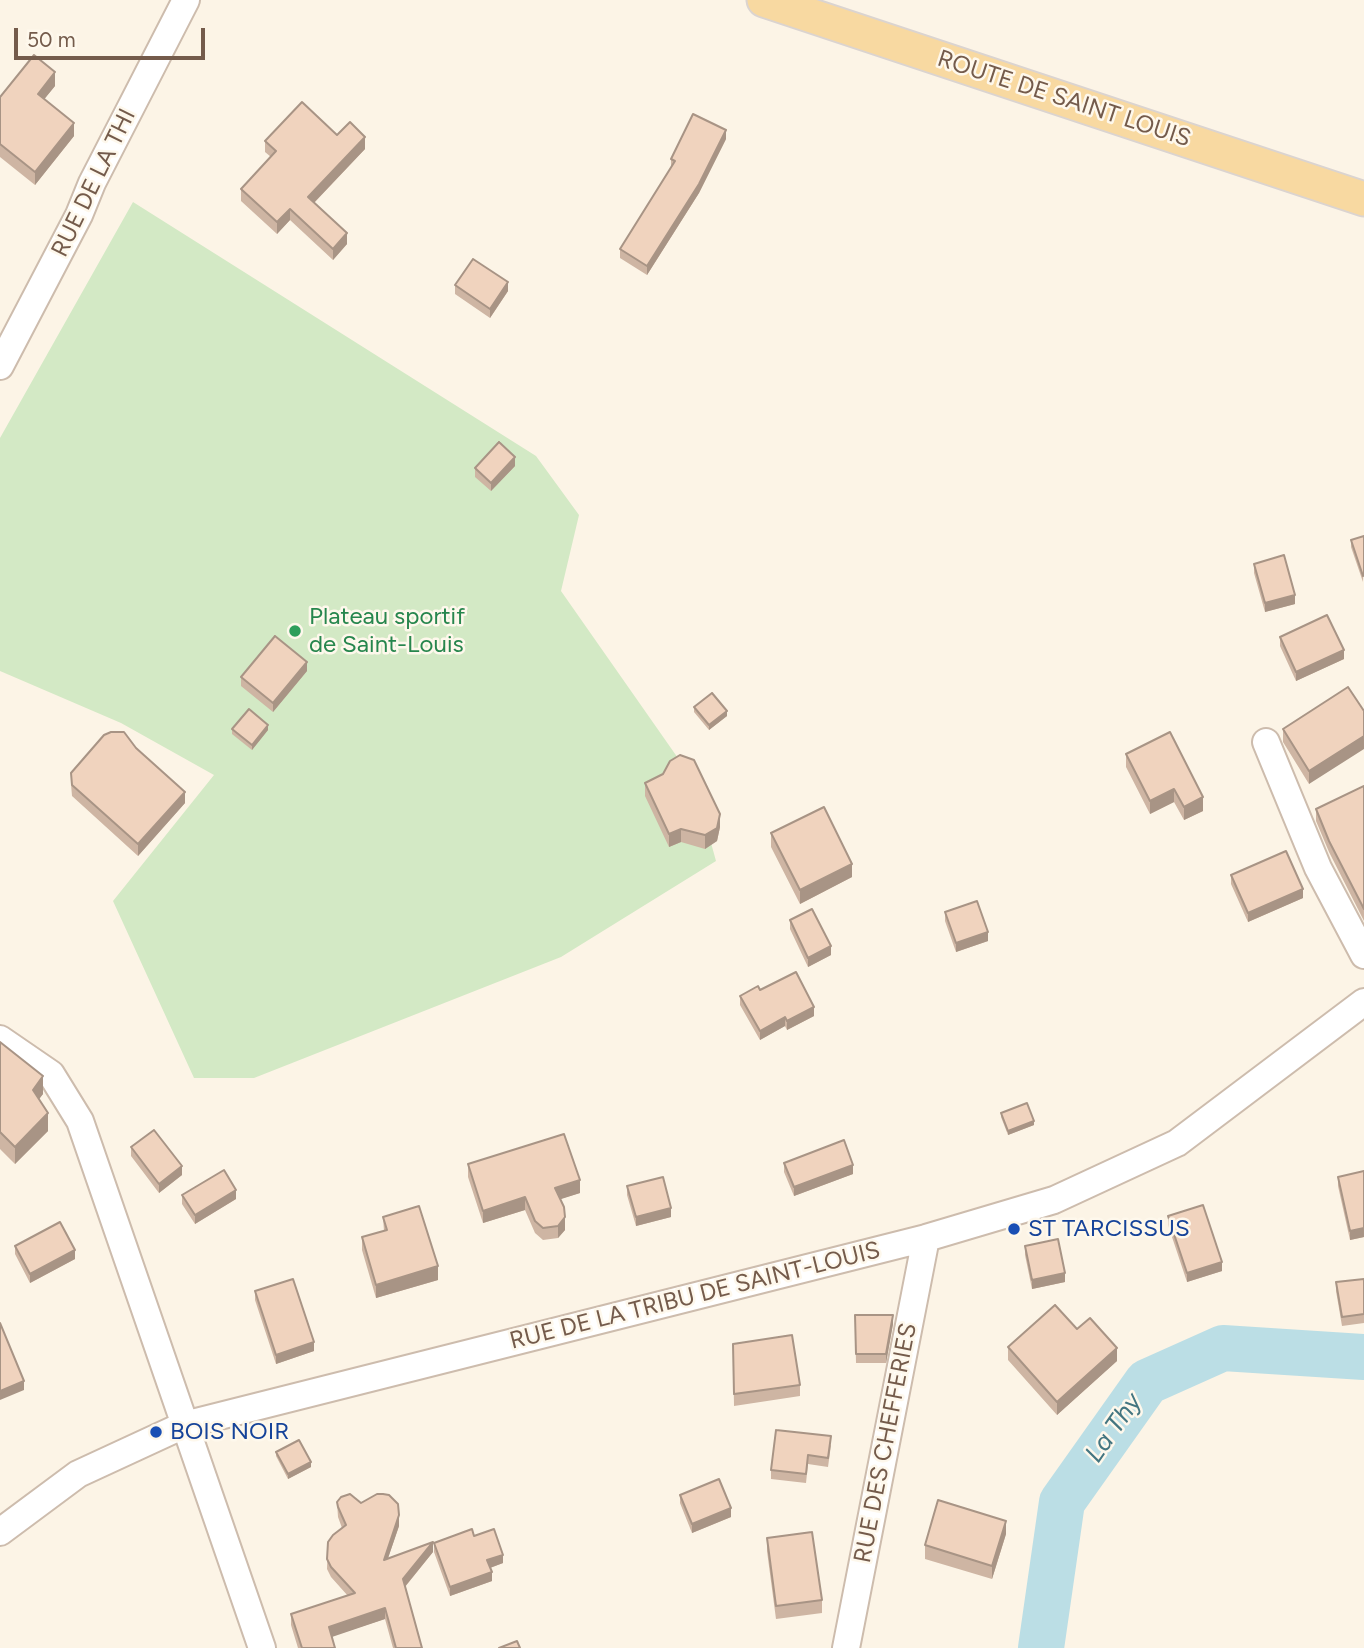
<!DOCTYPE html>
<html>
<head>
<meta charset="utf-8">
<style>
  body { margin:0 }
  #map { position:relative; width:1364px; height:1648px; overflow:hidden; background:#fcf4e6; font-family:Figtree,sans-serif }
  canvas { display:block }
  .scale { position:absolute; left:14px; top:28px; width:191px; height:32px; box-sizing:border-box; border:4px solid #745b4b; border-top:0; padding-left:9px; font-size:21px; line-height:24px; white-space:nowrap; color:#745b4b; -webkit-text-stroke:5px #fef8ec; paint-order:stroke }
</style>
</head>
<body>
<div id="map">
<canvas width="1364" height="1648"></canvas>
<div class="scale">50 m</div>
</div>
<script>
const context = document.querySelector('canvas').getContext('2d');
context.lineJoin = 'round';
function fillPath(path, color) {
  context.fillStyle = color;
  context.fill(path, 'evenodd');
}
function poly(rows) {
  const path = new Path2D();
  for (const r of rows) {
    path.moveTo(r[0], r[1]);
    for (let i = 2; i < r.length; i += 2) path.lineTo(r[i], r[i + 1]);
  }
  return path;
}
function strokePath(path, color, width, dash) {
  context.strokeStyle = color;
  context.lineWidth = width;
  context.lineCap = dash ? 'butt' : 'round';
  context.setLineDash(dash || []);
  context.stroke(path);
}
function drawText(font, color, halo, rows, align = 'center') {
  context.font = font + ' Figtree,sans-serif';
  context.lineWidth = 5;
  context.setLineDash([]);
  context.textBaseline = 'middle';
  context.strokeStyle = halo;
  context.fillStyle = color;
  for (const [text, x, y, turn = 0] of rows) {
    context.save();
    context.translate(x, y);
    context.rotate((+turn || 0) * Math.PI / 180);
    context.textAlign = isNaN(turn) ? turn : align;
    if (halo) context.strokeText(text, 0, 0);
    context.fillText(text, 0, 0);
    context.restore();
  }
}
const green = poly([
  [133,202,536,456,579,515,561,591,694,781,716,861,561,957,254,1078,194,1078,113,901,214,775,121,723,0,671,0,438]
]);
const river = poly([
  [1041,1648,1062,1502,1147,1382,1223,1348,1364,1357]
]);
const minor = poly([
  [0,366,79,215,92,183,186,0],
  [1266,742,1318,868,1364,955],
  [0,1039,51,1074,80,1121,262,1648],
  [0,1532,78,1474,184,1425,926,1238,1054,1200,1177,1143,1364,1002],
  [846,1648,926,1238]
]);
const major = poly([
  [764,0,1364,199]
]);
const wall = poly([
  [55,86,44,99,74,136,35,185,0,157,0,97],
  [337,135,365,149,314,203,347,244,333,260,290,220,277,234,241,201,241,189,271,157,265,152,265,141],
  [726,139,699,193,647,275,620,258,620,249,671,167,671,159],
  [455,285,508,291,490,318,455,294],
  [515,466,491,491,475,477,475,468],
  [1364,536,1363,582,1351,547,1351,540],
  [1254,564,1295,604,1265,612,1254,573],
  [1280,637,1344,659,1296,681,1280,646],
  [307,671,273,712,241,686,241,677],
  [1348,687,1309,784,1283,742,1283,729],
  [694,707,727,716,709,730,694,712],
  [232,729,268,730,252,750,232,734],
  [136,748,185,803,138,856,72,796,71,784,71,773],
  [1126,754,1203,811,1184,820,1174,802,1150,814,1126,767],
  [645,783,720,827,717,841,705,849,681,842,669,847,645,796],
  [1364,786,1364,921,1329,852,1316,821,1316,809],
  [771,833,852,877,800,904,771,847],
  [1231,875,1303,898,1248,922,1231,884],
  [945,912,988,941,956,952,945,921],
  [790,920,831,955,808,967,790,929],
  [760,990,814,1016,787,1030,785,1026,760,1040,740,1005,740,996],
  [0,1042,43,1094,39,1099,48,1131,15,1164,0,1149],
  [1001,1113,1034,1125,1008,1135,1001,1117],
  [131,1147,182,1175,159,1193,131,1156],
  [784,1163,853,1174,794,1196,784,1172],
  [468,1164,580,1193,560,1199,565,1230,558,1238,543,1240,535,1233,525,1210,483,1223,468,1177],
  [1364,1171,1364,1237,1350,1240,1338,1186,1338,1177],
  [627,1186,671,1217,636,1226,627,1195],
  [182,1195,236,1199,195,1224,182,1204],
  [1168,1216,1222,1271,1187,1282,1168,1225],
  [383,1217,438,1280,376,1298,362,1250,362,1237,384,1231],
  [15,1246,75,1259,30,1283,15,1254],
  [1025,1246,1065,1282,1032,1289,1025,1255],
  [1364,1279,1364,1323,1342,1326,1336,1291,1336,1282],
  [255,1291,314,1351,276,1364,255,1300],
  [855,1315,893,1324,886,1363,856,1363],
  [1077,1329,1117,1361,1057,1415,1008,1360,1008,1347],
  [733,1344,800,1385,800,1396,734,1406],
  [831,1445,828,1467,808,1464,806,1483,771,1479,771,1470],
  [276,1452,311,1467,288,1479,276,1456],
  [680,1495,731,1517,692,1533,680,1503],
  [337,1502,361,1503,399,1526,388,1558,433,1552,405,1587,422,1648,393,1648,385,1619,332,1636,335,1648,298,1648,291,1625,291,1614,348,1596,331,1577,327,1569,328,1542,342,1528,338,1517],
  [1006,1534,992,1579,925,1559,925,1545],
  [767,1538,822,1600,822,1613,776,1619,767,1551],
  [434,1543,503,1563,490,1568,492,1581,450,1596,434,1552]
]);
const shadedWall = poly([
  [55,72,55,86,38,107,38,94],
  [74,123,74,136,35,185,35,172],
  [726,130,726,139,699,193,647,275,647,266],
  [365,137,365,149,308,209,308,197],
  [290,209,290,220,277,234,277,222],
  [347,233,347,244,333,260,333,249],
  [508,282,508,291,490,318,490,309],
  [515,457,515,466,491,491,491,483],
  [1295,595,1295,604,1265,612,1265,603],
  [1344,650,1344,659,1296,681,1296,672],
  [307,662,307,671,273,712,273,703],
  [727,711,727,716,709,730,709,725],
  [268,725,268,730,252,750,252,745],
  [1364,736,1364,749,1309,784,1309,771],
  [1174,789,1174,802,1150,814,1150,801],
  [185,792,185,803,138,856,138,844],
  [1203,797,1203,811,1184,820,1184,807],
  [720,814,720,827,717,841,705,849,705,835],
  [681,829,681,842,669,847,669,834],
  [852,864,852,877,800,904,800,890],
  [1303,889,1303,898,1248,922,1248,913],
  [988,932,988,941,956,952,956,943],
  [831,946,831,955,808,967,808,958],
  [814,1007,814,1016,787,1030,787,1021],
  [785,1017,785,1026,760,1040,760,1031],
  [43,1076,43,1094,33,1107,33,1090],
  [48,1113,48,1131,15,1164,15,1147],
  [1034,1121,1034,1125,1008,1135,1008,1131],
  [853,1165,853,1174,794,1196,794,1187],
  [182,1166,182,1175,159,1193,159,1184],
  [580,1180,580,1193,555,1201,555,1188],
  [236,1190,236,1199,195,1224,195,1215],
  [525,1197,525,1210,483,1223,483,1211],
  [671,1208,671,1217,636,1226,636,1217],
  [565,1217,565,1230,558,1238,558,1226],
  [1364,1228,1364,1237,1350,1240,1350,1231],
  [75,1250,75,1259,30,1283,30,1274],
  [1222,1262,1222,1271,1187,1282,1187,1273],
  [438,1266,438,1280,376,1298,376,1285],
  [1065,1273,1065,1282,1032,1289,1032,1280],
  [893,1315,893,1324,886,1363,886,1354],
  [314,1342,314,1351,276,1364,276,1355],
  [1117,1348,1117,1361,1057,1415,1057,1402],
  [24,1381,24,1390,0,1400,0,1391],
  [311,1462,311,1467,288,1479,288,1474],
  [731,1508,731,1517,692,1533,692,1524],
  [399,1515,399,1526,384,1570,384,1560],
  [1006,1521,1006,1534,992,1579,992,1566],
  [433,1542,433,1552,403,1589,403,1579],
  [503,1555,503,1563,487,1569,487,1560],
  [492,1572,492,1581,450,1596,450,1587],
  [385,1608,385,1619,329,1638,329,1627]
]);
const building = poly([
  [34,55,55,72,38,94,74,123,35,172,0,144,0,97,34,55],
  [302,102,337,135,350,122,365,137,308,197,347,233,333,249,290,209,277,222,241,189,276,151,265,141,302,102],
  [693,114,726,130,699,184,647,266,620,249,675,161,671,159,693,114],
  [473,259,508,282,490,309,455,285,473,259],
  [499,442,515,457,491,483,475,468,499,442],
  [1364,536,1364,575,1363,576,1351,540,1364,536],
  [1284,555,1295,595,1265,603,1254,564,1284,555],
  [1327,615,1344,650,1296,672,1280,637,1327,615],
  [275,636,307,662,273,703,241,677,275,636],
  [1348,687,1364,711,1364,736,1309,771,1283,729,1348,687],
  [712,693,727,711,709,725,694,707,712,693],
  [249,709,268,725,252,745,232,729,249,709],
  [111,732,124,732,136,748,185,792,138,844,72,785,71,773,104,735,111,732],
  [1170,732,1203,797,1184,807,1174,789,1150,801,1126,754,1170,732],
  [680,755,694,760,720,814,717,828,705,835,681,829,669,834,645,783,663,774,670,761,680,755],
  [1364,786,1364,909,1329,841,1316,809,1364,786],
  [824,807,852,864,800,890,771,833,824,807],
  [1286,851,1303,889,1248,913,1231,875,1286,851],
  [977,901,988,932,956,943,945,912,977,901],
  [812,909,831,946,808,958,790,920,812,909],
  [796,972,814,1007,787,1021,785,1017,760,1031,740,996,758,986,760,990,796,972],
  [0,1042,43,1076,33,1090,48,1113,15,1147,0,1132,0,1042],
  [1027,1103,1034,1121,1008,1131,1001,1113,1027,1103],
  [154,1130,182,1166,159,1184,131,1147,154,1130],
  [564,1134,580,1180,555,1188,564,1207,565,1217,558,1226,543,1228,535,1221,525,1197,483,1211,468,1164,564,1134],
  [844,1140,853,1165,794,1187,784,1163,844,1140],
  [224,1170,236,1190,195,1215,182,1195,224,1170],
  [1364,1171,1364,1228,1350,1231,1338,1177,1364,1171],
  [663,1177,671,1208,636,1217,627,1186,663,1177],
  [1203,1205,1222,1262,1187,1273,1168,1216,1203,1205],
  [419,1206,438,1266,376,1285,362,1237,387,1230,383,1217,419,1206],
  [60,1222,75,1250,30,1274,15,1246,60,1222],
  [1058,1239,1065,1273,1032,1280,1025,1246,1058,1239],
  [293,1279,314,1342,276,1355,255,1291,293,1279],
  [1364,1279,1364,1314,1342,1317,1336,1282,1364,1279],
  [1055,1305,1077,1329,1090,1318,1117,1348,1057,1402,1008,1347,1055,1305],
  [855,1315,893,1315,886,1354,856,1354,855,1315],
  [0,1323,24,1381,0,1391,0,1323],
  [792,1335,800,1385,734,1394,733,1344,792,1335],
  [776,1430,831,1436,828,1458,808,1455,806,1474,771,1470,776,1430],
  [299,1440,311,1462,288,1474,276,1452,299,1440],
  [719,1479,731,1508,692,1524,680,1495,719,1479],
  [350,1494,361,1503,377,1494,383,1494,389,1495,398,1504,399,1515,384,1560,433,1542,403,1579,422,1648,396,1648,385,1608,329,1627,335,1648,302,1648,291,1614,355,1593,331,1567,327,1559,328,1542,333,1535,346,1525,338,1507,337,1502,341,1497,350,1494],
  [938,1500,1006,1521,992,1566,925,1545,938,1500],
  [472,1529,474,1536,494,1529,503,1555,487,1560,492,1572,450,1587,434,1543,472,1529],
  [812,1532,822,1600,776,1606,767,1538,812,1532],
  [517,1641,520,1648,499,1648,517,1641]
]);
const markers = [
  [295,631,7,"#2e9e5b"],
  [1014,1229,7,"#1a4fb4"],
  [156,1432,7,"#1a4fb4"]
];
const streetNames = [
  ["ROUTE DE SAINT LOUIS",1064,99,18],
  ["RUE DE LA THI",94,183,-64],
  ["RUE DE LA TRIBU DE SAINT-LOUIS",695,1296,-14],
  ["RUE DES CHEFFERIES",886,1443,-79]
];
const leisureNames = [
  ["Plateau sportif",309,617],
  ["de Saint-Louis",309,645]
];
const transitNames = [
  ["ST TARCISSUS",1028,1229],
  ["BOIS NOIR",170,1432]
];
const waterNames = [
  ["La Thy",1114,1428,-55]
];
fillPath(green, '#d3e9c5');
strokePath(river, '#bbdee5', 46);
strokePath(minor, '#cdbcad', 30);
strokePath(major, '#dbd4d0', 37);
strokePath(minor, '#fff', 26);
strokePath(major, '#f8d9a1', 33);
fillPath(wall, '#ceb5a3');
fillPath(shadedWall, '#a89485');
fillPath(building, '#f0d3be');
strokePath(building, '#a89485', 2);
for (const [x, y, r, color] of markers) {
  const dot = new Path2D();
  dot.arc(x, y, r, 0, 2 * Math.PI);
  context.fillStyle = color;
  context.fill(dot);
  strokePath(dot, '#fef8ec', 2.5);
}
drawText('24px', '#745b4b', '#fef8ec', streetNames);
drawText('24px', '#27864d', '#fef8ec', leisureNames, 'left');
drawText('24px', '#164399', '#fef8ec', transitNames, 'left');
drawText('italic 26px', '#437580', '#fef8ec', waterNames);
</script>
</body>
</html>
